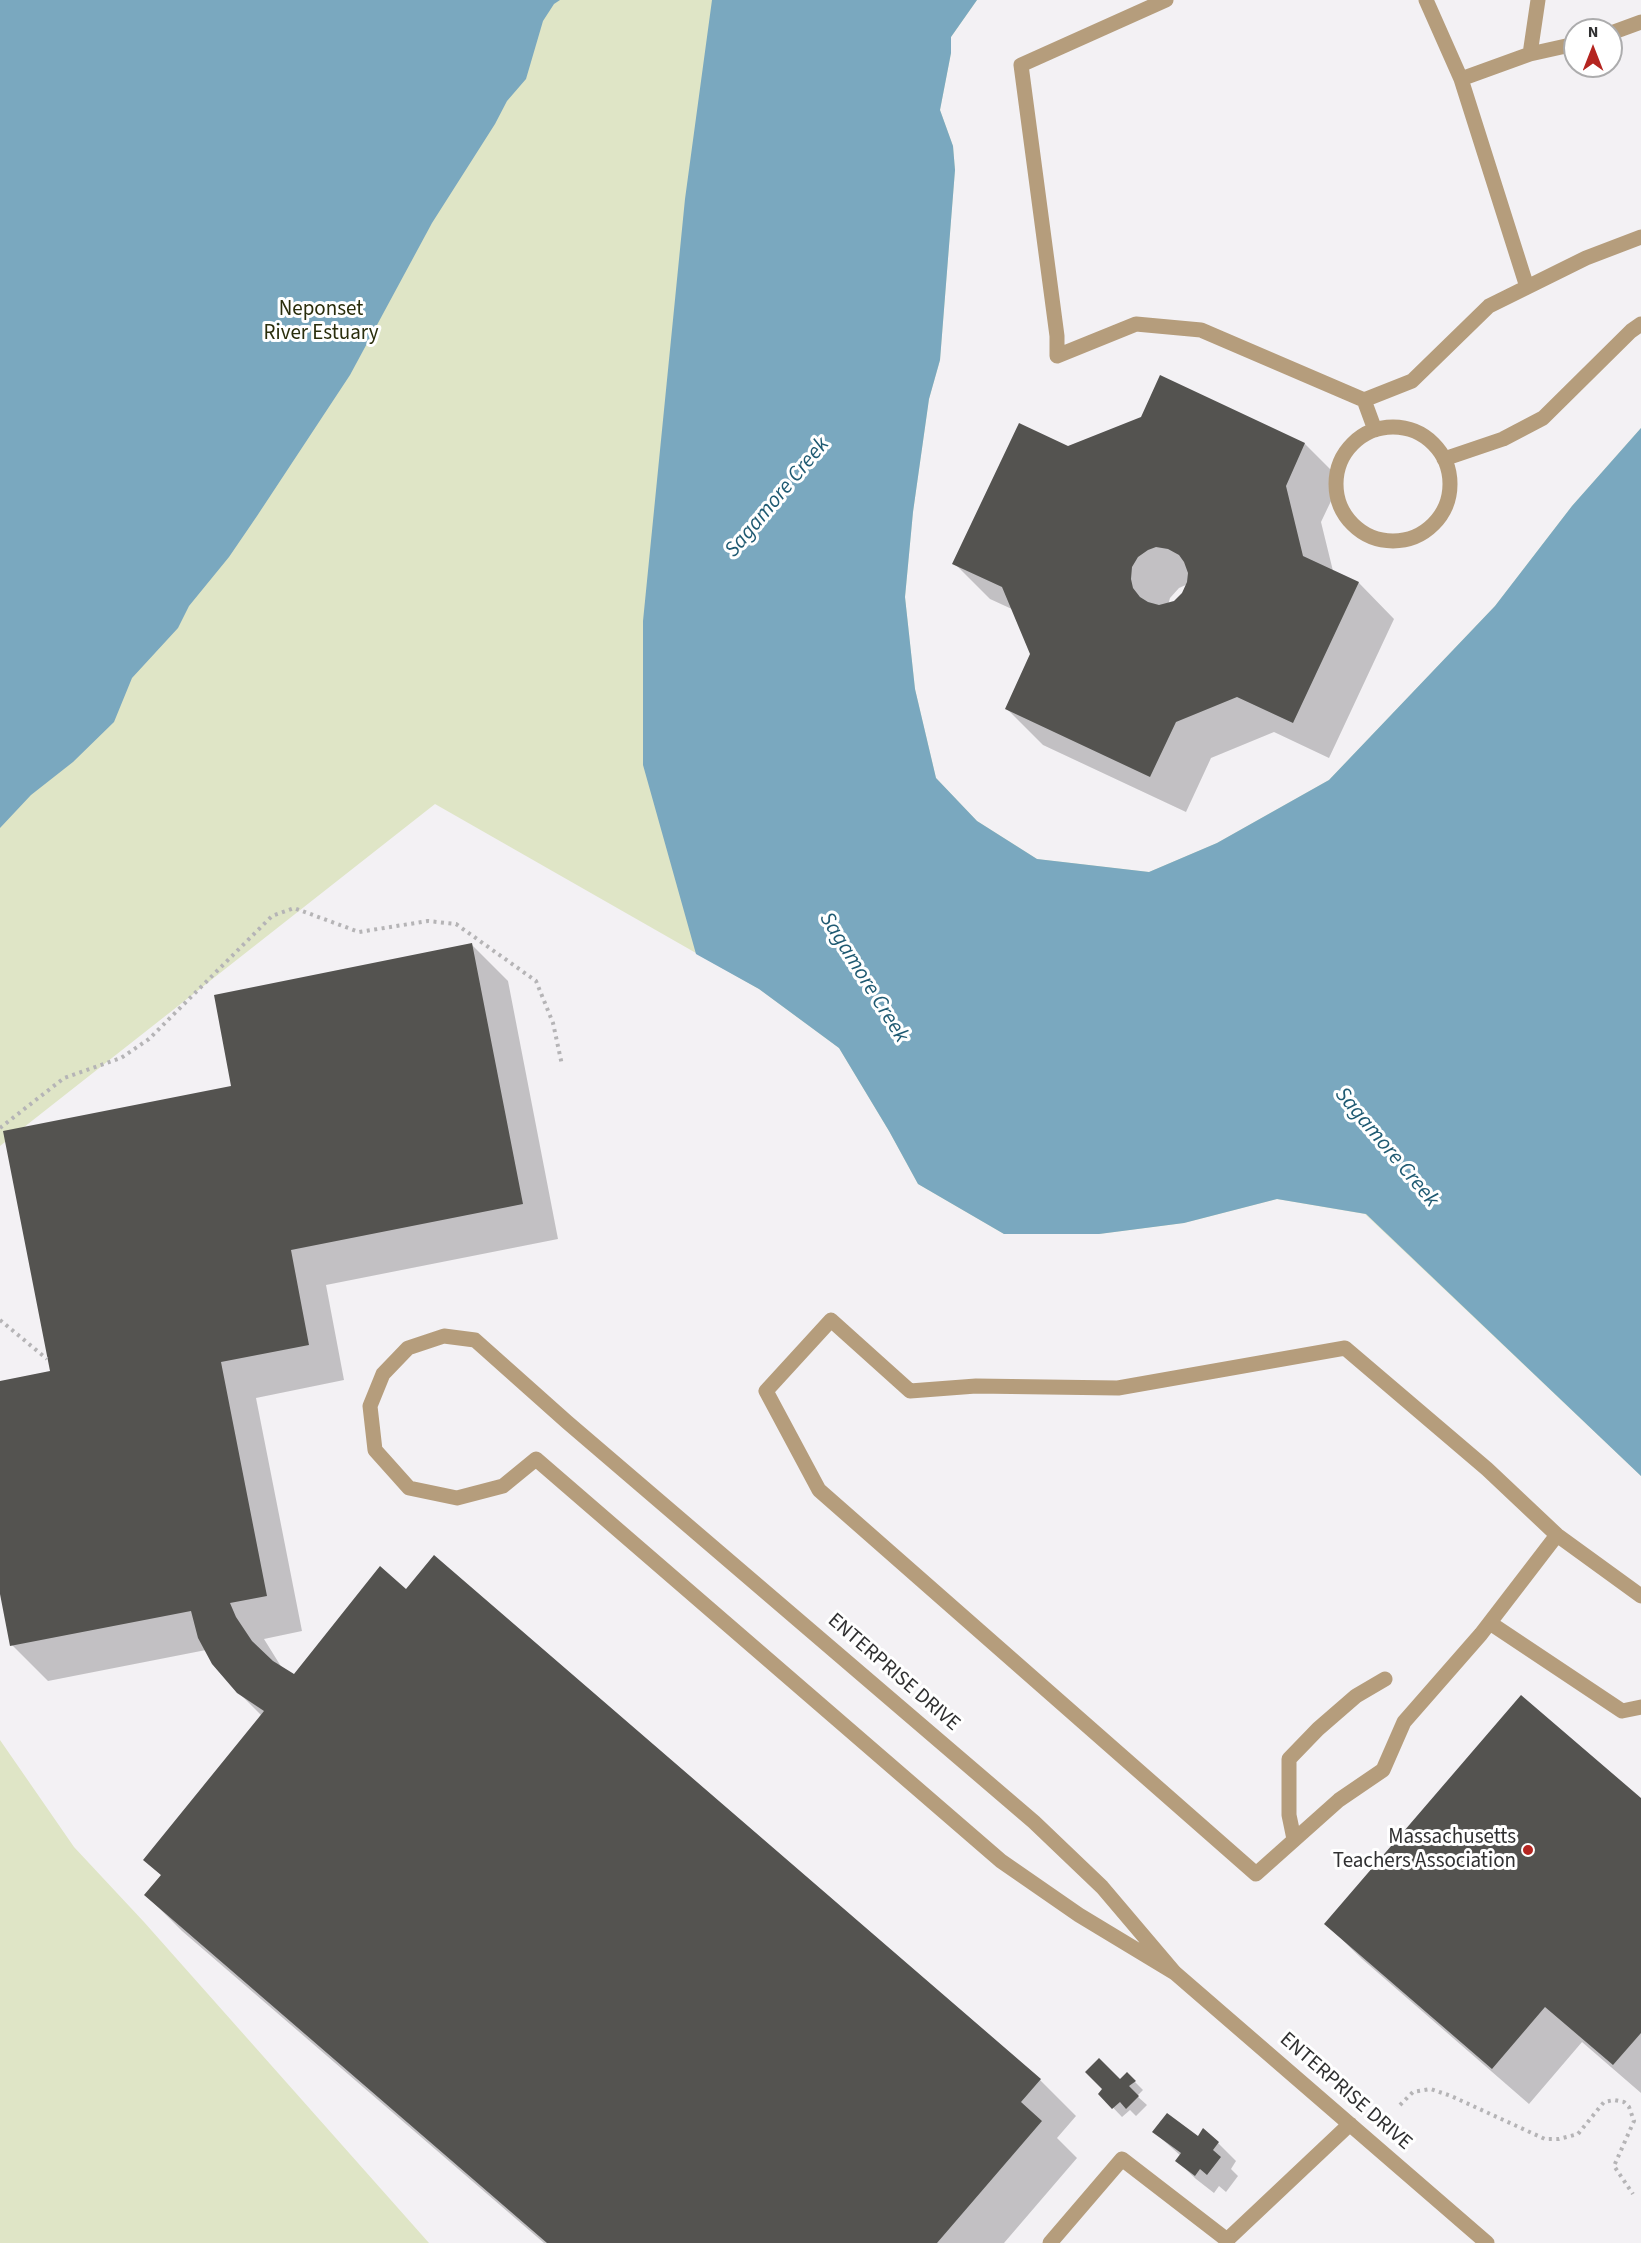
<!DOCTYPE html>
<html>
<head>
<meta charset="utf-8">
<style>
  body { margin:0 }
  #map { position:relative; width:1641px; height:2243px; overflow:hidden; background:#f3f1f4; font-family:"Source Sans 3",sans-serif }
  canvas { display:block }
  .north { position:absolute; left:1563px; top:18px; width:60px; height:60px; box-sizing:border-box; background:#fff; border:2px solid #acacad; border-radius:50%; rotate:0deg; font-size:16px; font-weight:700; line-height:24px; text-align:center; color:#303031 }
  .north::after { content:''; display:block; margin:auto; width:21px; height:27px; background:#b42520; clip-path:polygon(50% 0,100% 100%,50% 72%,0 100%) }
</style>
</head>
<body>
<div id="map">
<canvas width="1641" height="2243"></canvas>
<div class="north">N</div>
</div>
<script>
const context = document.querySelector('canvas').getContext('2d');
context.lineJoin = 'round';
function fillPath(path, color) {
  context.fillStyle = color;
  context.fill(path, 'evenodd');
}
function poly(rows) {
  const path = new Path2D();
  for (const r of rows) {
    if (r.length === 3) {
      path.moveTo(r[0] + r[2], r[1]);
      path.arc(r[0], r[1], r[2], 0, 2 * Math.PI);
      continue;
    }
    path.moveTo(r[0], r[1]);
    for (let i = 2; i < r.length; i += 2) path.lineTo(r[i], r[i + 1]);
  }
  return path;
}
function strokePath(path, color, width, dash) {
  context.strokeStyle = color;
  context.lineWidth = width;
  context.lineCap = dash ? 'butt' : 'round';
  context.setLineDash(dash || []);
  context.stroke(path);
}
function drawText(font, color, halo, rows, align = 'center') {
  context.font = font + ' "Source Sans 3",sans-serif';
  context.lineWidth = 6;
  context.setLineDash([]);
  context.textBaseline = 'middle';
  context.strokeStyle = halo;
  context.fillStyle = color;
  for (const [text, x, y, turn = 0] of rows) {
    context.save();
    context.translate(x, y);
    context.rotate((+turn || 0) * Math.PI / 180);
    context.textAlign = isNaN(turn) ? turn : align;
    if (halo) context.strokeText(text, 0, 0);
    context.fillText(text, 0, 0);
    context.restore();
  }
}
const green = poly([
  [0,0,977,0,951,37,951,53,940,110,953,146,955,170,940,360,929,399,913,512,905,597,915,689,936,778,977,821,1037,859,1149,872,1217,843,1329,780,1495,606,1572,506,1641,428,1641,1476,1365,1214,1277,1199,1184,1223,1099,1234,1004,1234,918,1184,889,1131,839,1048,759,989,435,804,0,1146],
  [0,1740,74,1847,144,1922,429,2243,0,2243]
]);
const water = poly([
  [0,0,560,0,554,4,543,21,526,79,507,101,495,124,432,223,350,375,257,516,229,557,189,606,178,628,132,678,114,722,73,762,31,795,0,828],
  [712,0,977,0,951,37,951,53,940,110,953,146,955,170,940,360,929,399,913,512,905,597,915,689,936,778,977,821,1037,859,1149,872,1217,843,1329,780,1495,606,1572,506,1641,428,1641,1476,1366,1214,1277,1199,1184,1223,1099,1234,1004,1234,918,1184,889,1131,839,1048,759,989,696,954,643,765,643,621,685,199]
]);
const shadow = poly([
  [1161,377,1305,444,1341,480,1321,522,1333,571,1359,583,1394,619,1329,758,1274,732,1211,758,1186,812,1043,745,1007,709,1032,654,1014,610,990,599,954,563,1068,448,1142,418],
  [1188,584,1177,601,1168,605,1170,598,1179,588],
  [472,945,508,981,558,1239,326,1285,344,1380,256,1398,302,1631,264,1639,282,1668,294,1676,406,1591,435,1557,1040,2080,1076,2116,1057,2138,1077,2158,1004,2243,544,2243,182,1931,146,1895,162,1876,146,1860,262,1716,238,1692,206,1650,48,1681,12,1645,0,1586,0,1382,52,1372],
  [1641,1800,1641,2093,1582,2042,1529,2104,1362,1959,1326,1924],
  [1127,2074,1143,2090,1137,2096,1147,2105,1136,2116,1130,2110,1122,2117,1100,2094],
  [1154,2132,1218,2143,1236,2161,1231,2169,1238,2176,1226,2192,1219,2186,1214,2193,1196,2179,1177,2161,1181,2156]
]);
const building = poly([
  [1160,375,1305,443,1286,486,1303,556,1359,582,1293,723,1237,697,1176,722,1150,777,1005,709,1030,654,1002,587,952,564,1019,423,1068,446,1141,417],
  [1156,547,1168,549,1179,555,1184,562,1188,573,1187,582,1182,593,1174,601,1159,605,1148,602,1140,597,1133,588,1131,579,1132,567,1138,557,1148,550],
  [472,943,523,1204,291,1250,309,1345,221,1362,267,1596,230,1603,236,1617,252,1641,273,1661,294,1674,380,1566,406,1589,434,1555,1041,2079,1021,2102,1042,2121,937,2243,547,2243,144,1895,161,1875,143,1860,264,1711,237,1693,212,1664,198,1638,191,1611,10,1646,0,1594,0,1381,50,1371,3,1131,231,1086,214,995],
  [1521,1695,1641,1798,1641,2033,1613,2065,1545,2007,1492,2069,1324,1924],
  [1099,2058,1120,2079,1127,2072,1136,2081,1129,2086,1139,2096,1126,2109,1120,2102,1112,2109,1098,2094,1102,2089,1085,2072],
  [1167,2113,1198,2136,1203,2128,1219,2142,1213,2150,1221,2157,1207,2175,1200,2169,1195,2176,1175,2161,1181,2153,1152,2132]
]);
const path = poly([
  [0,1128,64,1078,121,1058,149,1039,272,916,294,908,359,932,428,921,456,924,536,981,553,1023,562,1065],
  [0,1320,47,1359],
  [1400,2105,1413,2092,1431,2089,1451,2096,1545,2139,1559,2139,1578,2134,1604,2102,1614,2100,1624,2102,1629,2107,1634,2121,1614,2166,1633,2194]
]);
const minor = poly([
  [1166,0,1021,65,1057,336,1057,356,1136,324,1201,330,1364,400,1375,430],
  [1426,0,1461,79,1530,54,1575,44],
  [1611,33,1641,22],
  [1530,54,1538,0],
  [1461,79,1527,287],
  [1364,400,1412,381,1489,306,1586,258,1641,237],
  [1393,484,57],
  [1444,459,1503,439,1543,418,1631,331,1641,324],
  [1557,1535,1481,1634,1404,1722,1383,1770,1339,1800,1256,1874,819,1490,766,1391,831,1320,910,1391,976,1386,1118,1388,1345,1348,1487,1469,1557,1535,1641,1596],
  [1490,1623,1622,1711,1641,1707],
  [1294,1839,1289,1815,1289,1759,1318,1729,1356,1696,1385,1679],
  [1175,1973,1079,1915,1001,1861,536,1459,503,1486,457,1498,409,1488,375,1450,370,1406,383,1374,408,1348,444,1336,475,1340,567,1422,1034,1822,1102,1887,1175,1973,1487,2243],
  [1050,2243,1122,2159,1227,2240,1350,2124]
]);
const markers = [
  [1528,1850,6,"#b42520"]
];
const parkNames = [
  ["Neponset",321,310],
  ["River Estuary",321,334]
];
const streetNames = [
  ["ENTERPRISE DRIVE",893,1673,41],
  ["ENTERPRISE DRIVE",1345,2092,41]
];
const poiNames = [
  ["Massachusetts",1516,1838],
  ["Teachers Association",1516,1862]
];
const waterNames = [
  ["Sagamore Creek",778,498,-50],
  ["Sagamore Creek",863,978,58],
  ["Sagamore Creek",1386,1148,50]
];
fillPath(green, '#dfe5c6');
fillPath(water, '#7aa8bf');
fillPath(shadow, '#0003');
fillPath(building, '#545350');
strokePath(path, '#b5b4b6', 4, [3, 4.5]);
strokePath(minor, '#b59d7c', 15);
for (const [x, y, r, color] of markers) {
  const dot = new Path2D();
  dot.arc(x, y, r, 0, 2 * Math.PI);
  context.fillStyle = color;
  context.fill(dot);
  strokePath(dot, '#fff', 2);
}
drawText('21px', '#2a2e0c', '#fff', parkNames);
drawText('21px', '#303031', '#fff', streetNames);
drawText('21px', '#303031', '#fff', poiNames, 'right');
drawText('italic 22px', '#1f5a72', '#fff', waterNames);
</script>
</body>
</html>
